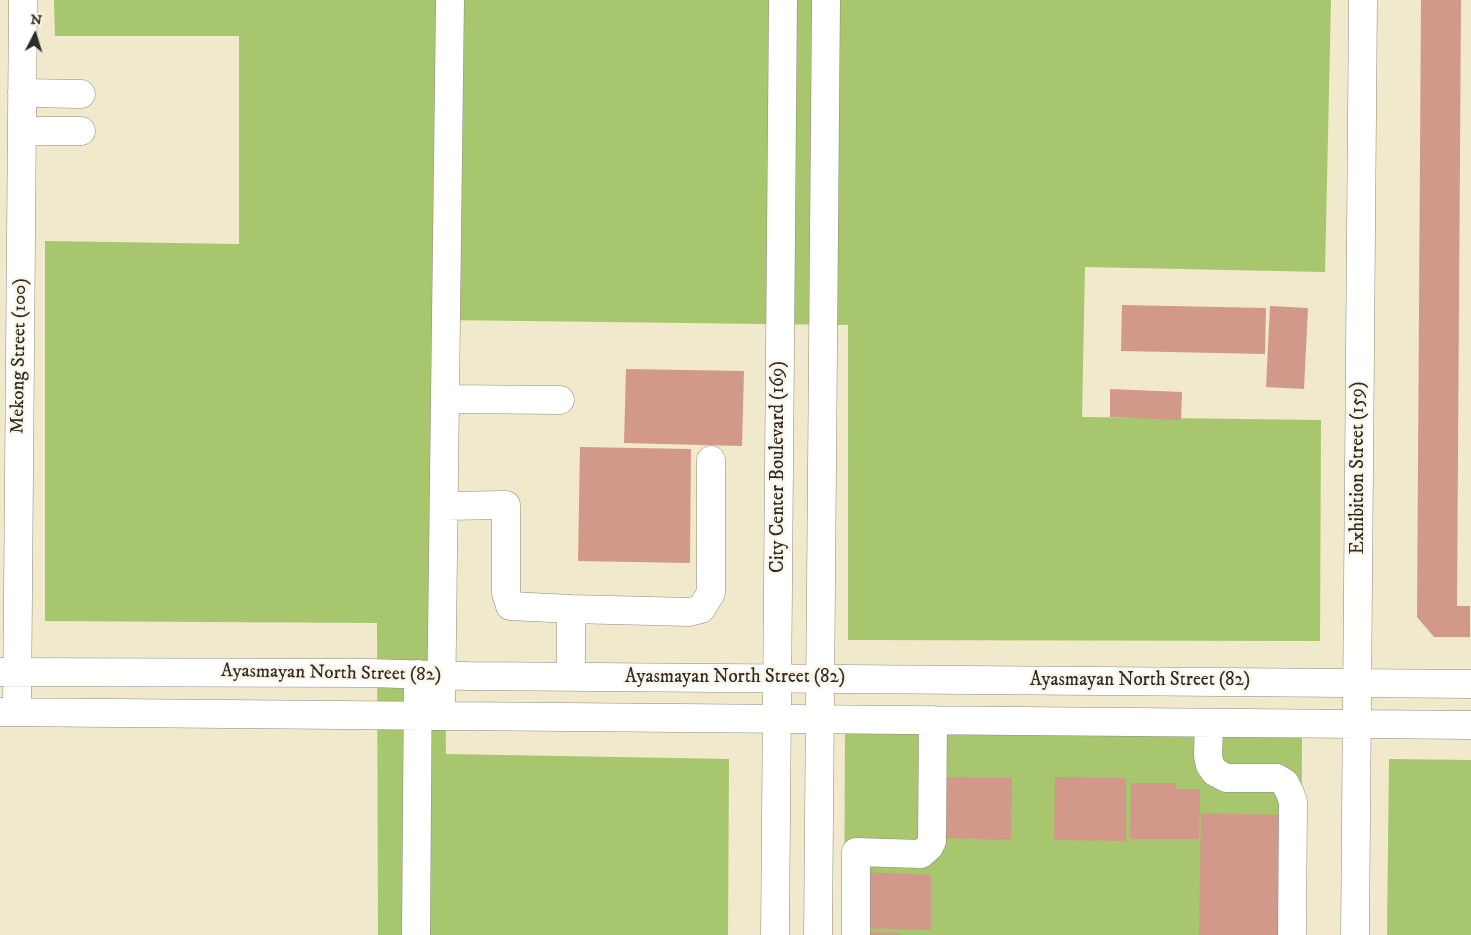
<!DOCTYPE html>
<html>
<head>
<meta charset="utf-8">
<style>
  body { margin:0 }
  #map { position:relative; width:1471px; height:935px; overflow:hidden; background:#f0e9cc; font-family:"IM FELL DW Pica",serif }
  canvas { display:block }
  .north { position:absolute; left:10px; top:10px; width:50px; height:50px; -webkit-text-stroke:4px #fcf5e5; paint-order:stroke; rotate:5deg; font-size:14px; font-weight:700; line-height:20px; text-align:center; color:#2b2b2b }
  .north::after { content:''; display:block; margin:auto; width:18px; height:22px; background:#2b2b2b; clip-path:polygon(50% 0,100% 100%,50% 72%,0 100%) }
</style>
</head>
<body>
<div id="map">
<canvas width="1471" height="935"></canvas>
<div class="north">N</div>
</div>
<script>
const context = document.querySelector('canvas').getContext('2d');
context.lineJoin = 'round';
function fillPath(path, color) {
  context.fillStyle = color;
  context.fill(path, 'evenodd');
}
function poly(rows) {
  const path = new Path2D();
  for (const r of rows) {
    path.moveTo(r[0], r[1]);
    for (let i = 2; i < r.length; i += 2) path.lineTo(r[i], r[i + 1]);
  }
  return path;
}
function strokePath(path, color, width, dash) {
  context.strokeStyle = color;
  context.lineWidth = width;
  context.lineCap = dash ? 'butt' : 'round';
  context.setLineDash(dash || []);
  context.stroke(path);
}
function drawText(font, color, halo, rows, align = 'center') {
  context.font = font + ' "IM FELL DW Pica",serif';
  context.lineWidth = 4.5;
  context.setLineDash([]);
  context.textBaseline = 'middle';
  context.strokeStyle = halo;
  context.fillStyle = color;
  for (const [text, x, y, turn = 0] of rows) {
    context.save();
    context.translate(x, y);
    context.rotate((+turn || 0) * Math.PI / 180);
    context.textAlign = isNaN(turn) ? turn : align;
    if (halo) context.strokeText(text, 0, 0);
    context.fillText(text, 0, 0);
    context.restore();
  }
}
const green = poly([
  [54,0,1331,0,1325,272,1085,267,1082,417,1321,420,1320,641,848,640,848,325,442,320,446,754,729,759,728,935,378,935,377,623,45,621,45,241,239,244,239,36,55,36],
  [845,732,1302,738,1301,935,844,935],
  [1389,759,1471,760,1471,935,1387,935]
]);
const building = poly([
  [1421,0,1461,0,1457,606,1470,606,1470,637,1434,637,1417,617],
  [1122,305,1266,308,1265,354,1121,351],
  [1270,306,1308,308,1304,389,1266,387],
  [626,369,744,371,742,446,624,443],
  [1110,389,1182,392,1181,420,1110,417],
  [580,447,691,449,690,563,578,561],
  [944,777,1012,778,1011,840,945,838],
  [1055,777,1126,778,1126,841,1054,840],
  [1131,783,1176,783,1176,789,1200,789,1199,839,1130,839],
  [1201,813,1280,815,1278,935,1199,935],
  [859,872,931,875,931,930,860,928],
  [860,932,900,933,900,935,860,935]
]);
const minor = poly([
  [22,93,81,94],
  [22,131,81,131],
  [445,399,560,400],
  [444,506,506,505,506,593,510,606,571,609],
  [0,672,369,673,468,676,1471,684],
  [571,677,571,609,689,612,701,609,711,593,711,460],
  [0,712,1471,725],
  [17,712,23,0],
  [441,715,450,0],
  [1209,723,1208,756,1210,765,1215,772,1226,778,1277,778,1285,783,1290,793,1293,802,1292,935],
  [416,935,418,674],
  [856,935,856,852,921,854,929,847,932,841,933,720],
  [1355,935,1363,0]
]);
const major = poly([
  [775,935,783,0],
  [818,935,826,0]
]);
const streetNames = [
  ["Mekong Street (100)",20,356,-89],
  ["City Center Boulevard (169)",779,467,-90],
  ["Exhibition Street (159)",1359,468,-90],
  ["Ayasmayan North Street (82)",331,674,1],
  ["Ayasmayan North Street (82)",735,678],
  ["Ayasmayan North Street (82)",1140,681]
];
fillPath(green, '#a7c66d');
fillPath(building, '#d29889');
strokePath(minor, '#8e8a7c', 29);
strokePath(major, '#8e8a7c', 29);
strokePath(minor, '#fff', 28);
strokePath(major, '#fff', 28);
drawText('19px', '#2b2b2b', '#fcf5e5', streetNames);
</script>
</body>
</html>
